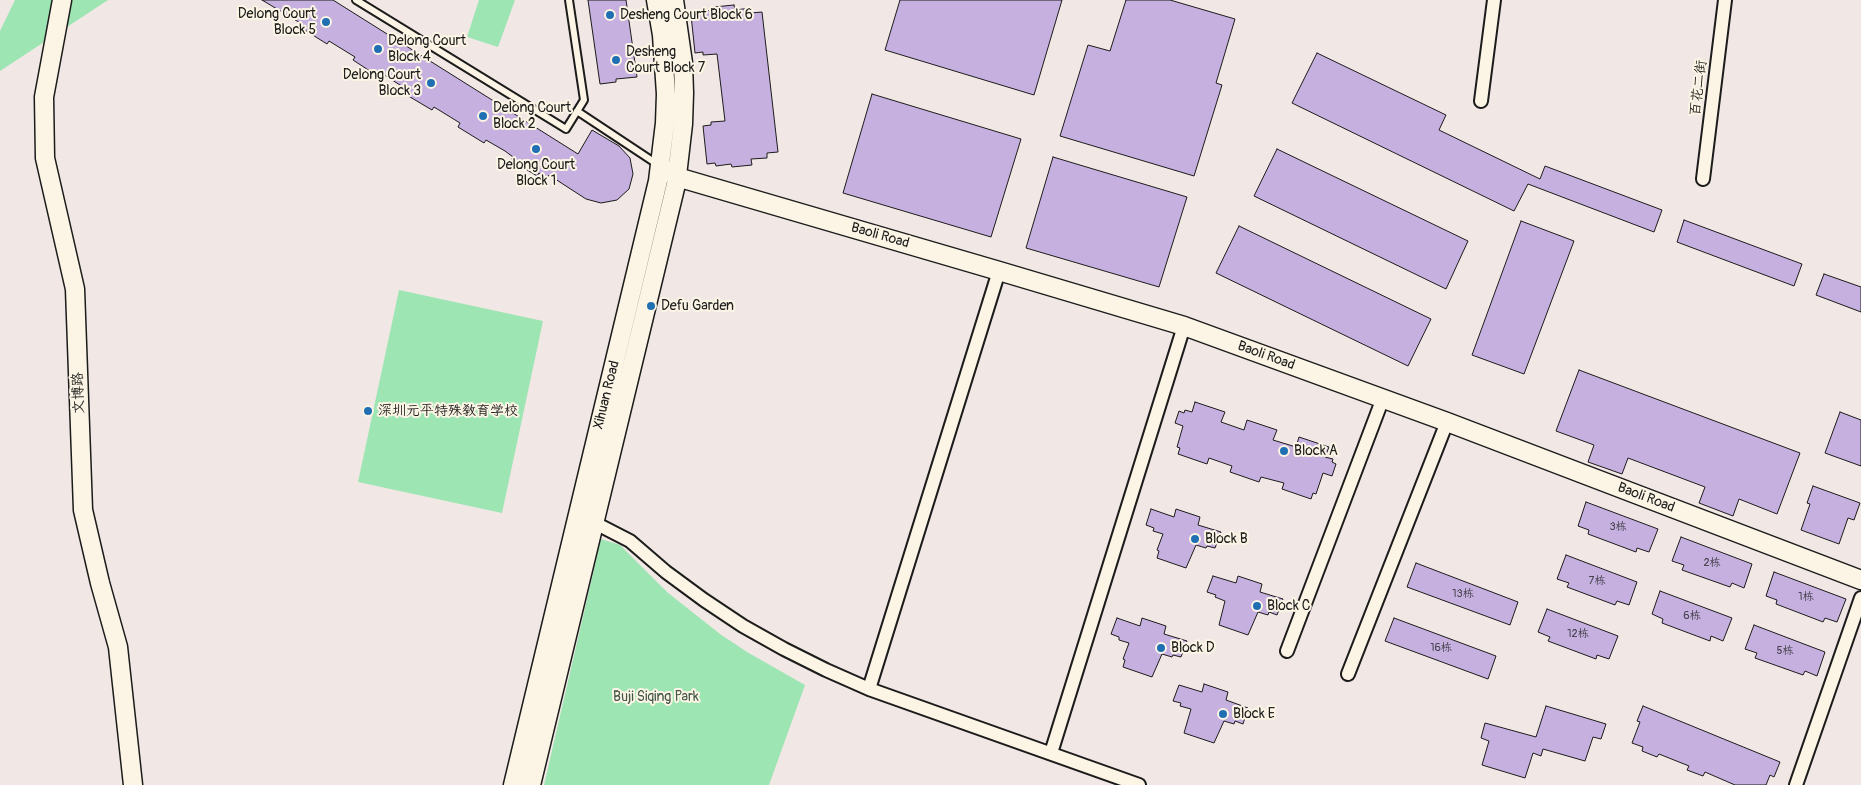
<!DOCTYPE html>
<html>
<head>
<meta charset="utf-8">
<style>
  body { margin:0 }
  canvas { display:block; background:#f1e7e4 }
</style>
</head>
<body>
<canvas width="1861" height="785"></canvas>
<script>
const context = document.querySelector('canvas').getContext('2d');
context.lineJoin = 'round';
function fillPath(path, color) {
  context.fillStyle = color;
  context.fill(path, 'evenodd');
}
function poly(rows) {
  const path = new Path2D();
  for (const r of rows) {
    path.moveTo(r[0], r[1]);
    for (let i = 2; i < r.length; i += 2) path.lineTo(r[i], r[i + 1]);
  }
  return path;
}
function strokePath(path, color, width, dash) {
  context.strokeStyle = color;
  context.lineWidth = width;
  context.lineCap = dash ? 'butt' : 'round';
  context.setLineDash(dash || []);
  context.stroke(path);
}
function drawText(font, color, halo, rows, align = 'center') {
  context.font = font + ' Pangolin,"LXGW WenKai TC",sans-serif';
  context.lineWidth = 4;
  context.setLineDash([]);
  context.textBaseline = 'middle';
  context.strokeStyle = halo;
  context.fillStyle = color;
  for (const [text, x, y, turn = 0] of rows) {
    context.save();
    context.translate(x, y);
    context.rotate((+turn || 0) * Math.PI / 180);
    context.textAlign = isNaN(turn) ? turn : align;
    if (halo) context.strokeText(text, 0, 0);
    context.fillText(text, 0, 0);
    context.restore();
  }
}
const green = poly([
  [15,0,108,0,0,71,0,31],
  [479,0,515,0,498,47,467,37],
  [399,290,543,321,502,513,358,482],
  [601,539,620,545,667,592,720,634,747,652,805,685,769,785,544,785]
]);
const building = poly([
  [262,0,333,0,578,154,592,130,619,146,630,158,633,174,629,189,617,200,601,203,586,199,549,175,547,178,539,173,537,176,511,160,513,157,505,151,486,140,484,143,458,127,460,123,434,107,432,110,405,94,408,90,400,85,381,73,379,77,353,60,355,57,329,41,327,44,300,27,302,24,262,0],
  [588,0,626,0,637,77,616,79,616,82,600,84,588,0],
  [900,0,1062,0,1034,95,885,50,900,0],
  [1126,0,1170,0,1235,19,1216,83,1222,85,1194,176,1060,136,1088,45,1110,51,1126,0],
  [734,5,735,10,751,8,751,13,762,12,778,152,767,153,767,158,751,159,752,165,732,167,731,164,716,166,715,163,707,164,703,126,711,125,711,122,725,121,717,54,703,55,703,52,695,53,691,15,699,14,699,12,714,10,714,7,734,5],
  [1317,53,1446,115,1439,130,1540,179,1545,166,1662,210,1654,232,1528,184,1514,211,1292,103,1317,53],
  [872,94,1021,139,991,237,843,193,872,94],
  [1277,149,1468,241,1446,289,1254,196,1277,149],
  [1053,157,1187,197,1159,287,1026,248,1053,157],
  [1684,220,1802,264,1794,286,1677,242,1684,220],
  [1521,221,1574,241,1524,374,1472,355,1521,221],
  [1239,226,1431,319,1408,366,1216,273,1239,226],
  [1824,274,1861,287,1861,312,1816,295,1824,274],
  [1579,370,1800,453,1777,514,1739,499,1733,516,1699,503,1705,487,1628,458,1622,474,1588,462,1594,445,1556,431,1579,370],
  [1195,402,1225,412,1221,422,1244,430,1247,420,1277,430,1273,440,1296,447,1299,437,1329,447,1325,457,1333,459,1332,462,1336,464,1332,476,1323,473,1316,494,1313,493,1311,499,1282,489,1284,483,1261,477,1259,482,1230,472,1232,466,1209,458,1207,464,1178,454,1180,448,1177,447,1183,426,1175,423,1179,411,1184,413,1185,410,1192,412,1195,402],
  [1840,412,1861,420,1861,466,1825,453,1840,412],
  [1813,486,1860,503,1854,520,1848,518,1839,544,1801,530,1810,504,1807,503,1813,486],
  [1586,502,1658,529,1649,552,1637,548,1636,552,1588,534,1589,530,1578,526,1586,502],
  [1151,509,1174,517,1176,509,1200,517,1198,525,1221,532,1215,548,1207,546,1206,548,1196,545,1186,568,1157,558,1159,551,1157,550,1163,534,1153,531,1154,528,1146,525,1151,509],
  [1681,537,1752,564,1744,588,1732,583,1730,587,1682,570,1684,565,1672,561,1681,537],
  [1566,555,1637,582,1629,605,1617,601,1615,605,1567,587,1569,583,1557,579,1566,555],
  [1416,563,1518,602,1510,625,1407,587,1416,563],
  [1774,572,1846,599,1837,622,1825,618,1823,622,1776,604,1777,600,1766,596,1774,572],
  [1213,576,1236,583,1238,576,1262,584,1260,592,1283,599,1277,615,1269,612,1268,615,1258,612,1248,635,1219,625,1225,601,1215,597,1216,595,1207,592,1213,576],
  [1660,591,1732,618,1723,641,1711,636,1710,641,1662,623,1663,619,1652,614,1660,591],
  [1547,609,1618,636,1609,659,1597,655,1596,659,1548,641,1550,637,1538,632,1547,609],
  [1117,618,1140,626,1142,618,1166,626,1164,634,1187,641,1181,657,1173,655,1172,657,1162,654,1152,677,1123,667,1125,660,1123,659,1129,643,1119,640,1119,637,1111,634,1117,618],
  [1394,618,1496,656,1488,679,1385,641,1394,618],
  [1754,625,1825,652,1817,676,1805,671,1803,675,1755,658,1757,653,1745,649,1754,625],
  [1204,684,1228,692,1226,700,1248,708,1243,724,1235,721,1234,724,1224,721,1214,743,1184,733,1191,709,1180,706,1181,703,1173,701,1179,685,1202,692,1204,684],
  [1546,706,1606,724,1601,739,1593,737,1585,761,1543,749,1541,756,1533,753,1525,778,1482,765,1489,741,1481,738,1485,723,1536,737,1546,706],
  [1643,706,1780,762,1774,777,1770,775,1766,785,1735,785,1705,772,1703,776,1687,770,1689,766,1659,754,1657,757,1642,751,1643,747,1632,743,1640,722,1637,721,1643,706]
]);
const lane = poly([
  [356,0,566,129,584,100,569,0],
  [577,111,657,164]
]);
const street = poly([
  [1481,101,1494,0],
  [1703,179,1725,0],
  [587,521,595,523,630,541,666,572,704,600,743,626,784,649,826,670,869,689,1139,785],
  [1287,651,1383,398],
  [1348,674,1447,422],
  [869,689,999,271],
  [1051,753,1184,326],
  [1796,785,1861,598]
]);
const secondary = poly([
  [62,0,44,97,45,158,75,289,83,510,100,583,118,647,133,785],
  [661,167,677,177,999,271,1184,326,1447,422,1861,580],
  [513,785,658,181,665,123,666,94,662,35,656,0],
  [531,785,676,184,683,124,684,93,683,63,674,0]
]);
const markers = [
  [610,15,5,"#1f6fb2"],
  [326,22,5,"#1f6fb2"],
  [378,49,5,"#1f6fb2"],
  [616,60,5,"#1f6fb2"],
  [431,83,5,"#1f6fb2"],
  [483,116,5,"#1f6fb2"],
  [536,149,5,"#1f6fb2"],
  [651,306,5,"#1f6fb2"],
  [368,411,5,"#1f6fb2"],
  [1284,451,5,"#1f6fb2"],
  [1195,539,5,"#1f6fb2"],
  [1257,606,5,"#1f6fb2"],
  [1161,648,5,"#1f6fb2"],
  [1223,714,5,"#1f6fb2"]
];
const numberNames = [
  ["3栋",1618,527],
  ["2栋",1712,563],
  ["7栋",1597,581],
  ["13栋",1463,594],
  ["1栋",1806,597],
  ["6栋",1692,616],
  ["12栋",1578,634],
  ["16栋",1441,648],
  ["5栋",1785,651]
];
const poiNames = [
  ["Delong Court",316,14,"right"],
  ["Block 5",316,30,"right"],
  ["Desheng Court Block 6",620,15],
  ["Delong Court",388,41],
  ["Block 4",388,57],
  ["Desheng",626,52],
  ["Court Block 7",626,68],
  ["Delong Court",421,75,"right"],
  ["Block 3",421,91,"right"],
  ["Delong Court",493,108],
  ["Block 2",493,124],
  ["Delong Court",536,165,"center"],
  ["Block 1",536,181,"center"],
  ["Defu Garden",661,306],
  ["深圳元平特殊教育学校",378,411],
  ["Block A",1294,451],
  ["Block B",1205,539],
  ["Block C",1267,606],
  ["Block D",1171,648],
  ["Block E",1233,714]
];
const streetNames = [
  ["百花二街",1699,88,-83],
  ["Baoli Road",880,236,16],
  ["Baoli Road",1266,356,20],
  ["文博路",79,393,-92],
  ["Xihuan Road",607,395,-76],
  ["Baoli Road",1646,498,21]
];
const parkNames = [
  ["Buji Siqing Park",656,697]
];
fillPath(green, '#9de5b3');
fillPath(building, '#c5b0df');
strokePath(building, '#1c1c1c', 1);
strokePath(lane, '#1c1c1c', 10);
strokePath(street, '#1c1c1c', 16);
strokePath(secondary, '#1c1c1c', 21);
strokePath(lane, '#fcf5e5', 6);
strokePath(street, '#fcf5e5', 12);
strokePath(secondary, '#fcf5e5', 18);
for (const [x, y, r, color] of markers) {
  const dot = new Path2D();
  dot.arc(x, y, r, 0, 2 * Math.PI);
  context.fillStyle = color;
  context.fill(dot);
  strokePath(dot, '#fcf5e5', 2);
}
drawText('11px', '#46414d', null, numberNames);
drawText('14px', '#1c1c1c', '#fcf5e5', poiNames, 'left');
drawText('14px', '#1c1c1c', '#fcf5e5', streetNames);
drawText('14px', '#435849', '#fcf5e5', parkNames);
</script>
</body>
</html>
